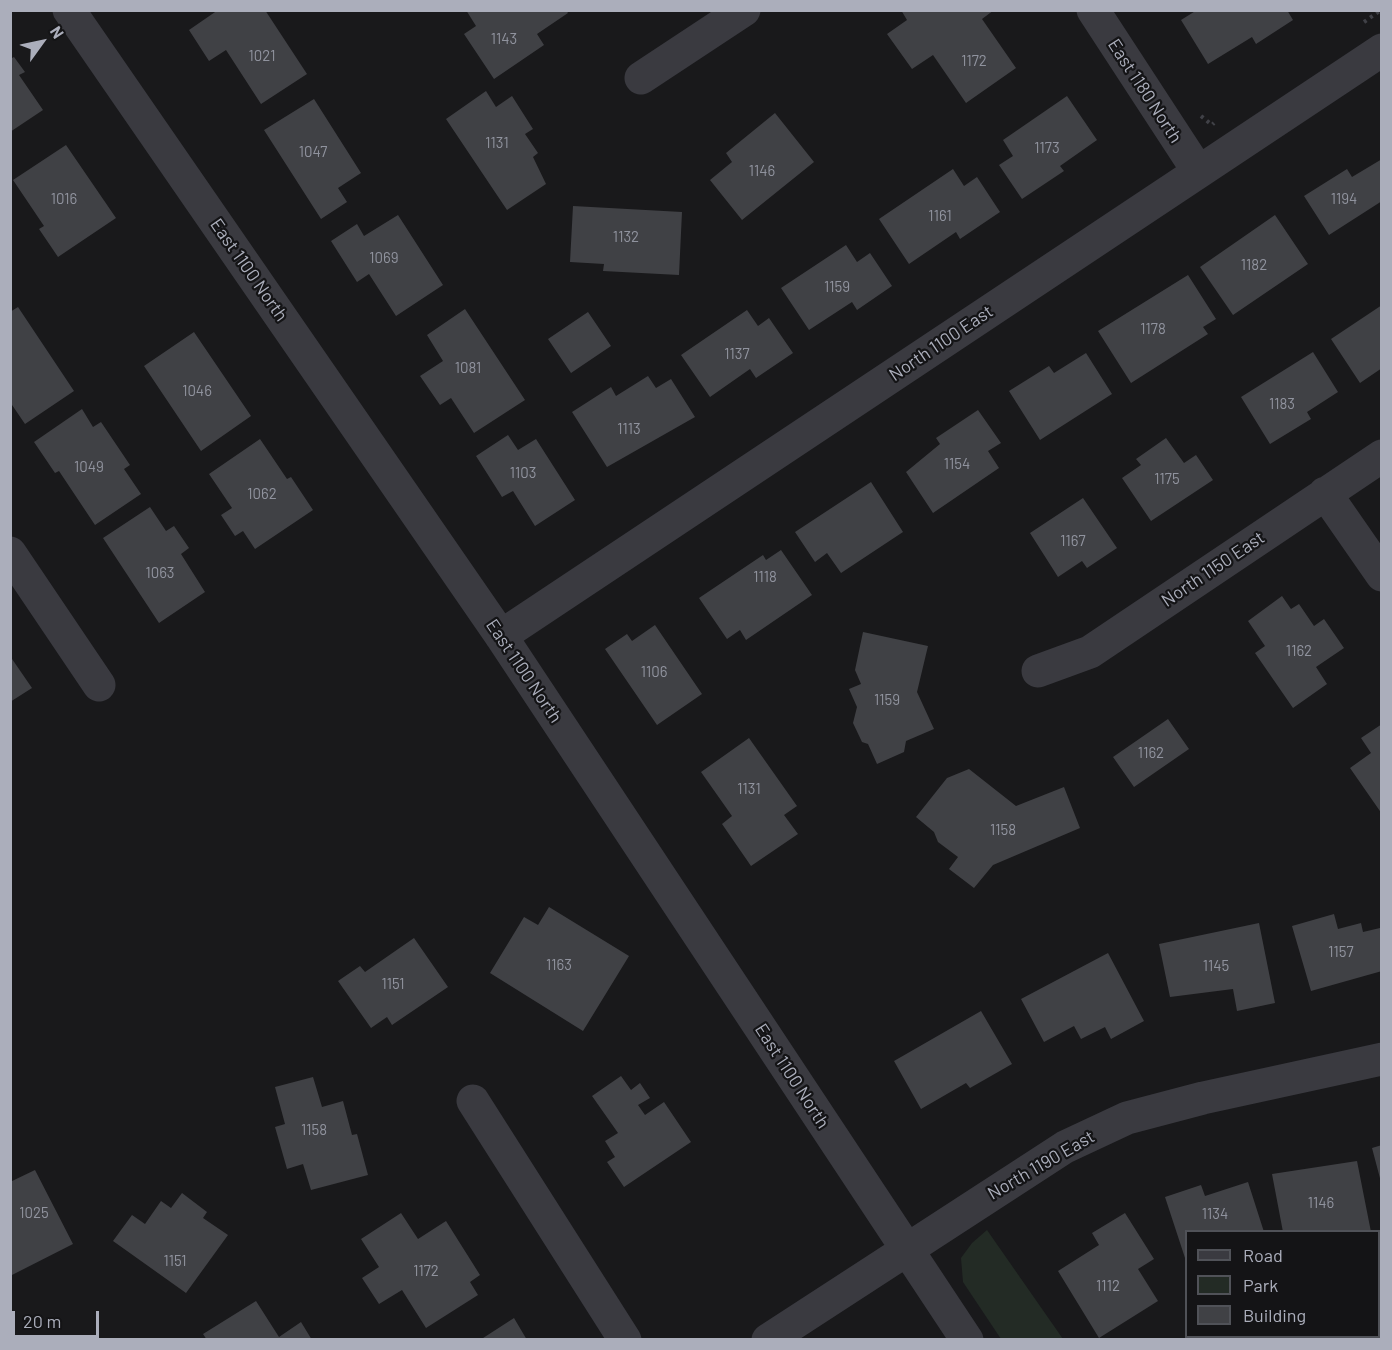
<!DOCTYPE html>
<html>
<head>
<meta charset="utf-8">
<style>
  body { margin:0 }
  #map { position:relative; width:1392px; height:1350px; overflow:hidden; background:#19191b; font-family:Barlow,sans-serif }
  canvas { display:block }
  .frame { position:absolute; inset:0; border:12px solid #abaebb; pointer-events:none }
  .legend { position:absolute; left:1185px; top:1230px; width:195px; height:108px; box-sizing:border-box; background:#141416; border:2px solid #505258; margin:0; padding:8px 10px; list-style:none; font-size:18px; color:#abaebb }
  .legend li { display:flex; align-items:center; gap:12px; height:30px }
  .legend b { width:30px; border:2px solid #505258 }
  .north { position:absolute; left:12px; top:12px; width:60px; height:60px; -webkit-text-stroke:4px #141416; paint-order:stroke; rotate:57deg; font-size:16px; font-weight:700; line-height:24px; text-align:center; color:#abaebb }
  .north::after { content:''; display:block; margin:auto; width:21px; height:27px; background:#abaebb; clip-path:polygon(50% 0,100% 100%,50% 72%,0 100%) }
  .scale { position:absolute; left:12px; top:1311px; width:87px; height:27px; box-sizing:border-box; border:3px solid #abaebb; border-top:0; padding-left:8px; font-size:18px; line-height:21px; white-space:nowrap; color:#abaebb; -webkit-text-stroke:4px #141416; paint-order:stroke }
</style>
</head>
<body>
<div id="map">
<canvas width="1392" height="1350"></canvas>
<div class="frame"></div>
<ul class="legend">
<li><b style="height:8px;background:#3a3a40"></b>Road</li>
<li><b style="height:16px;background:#232b25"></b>Park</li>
<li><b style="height:16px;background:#404145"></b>Building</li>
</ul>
<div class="north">N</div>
<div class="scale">20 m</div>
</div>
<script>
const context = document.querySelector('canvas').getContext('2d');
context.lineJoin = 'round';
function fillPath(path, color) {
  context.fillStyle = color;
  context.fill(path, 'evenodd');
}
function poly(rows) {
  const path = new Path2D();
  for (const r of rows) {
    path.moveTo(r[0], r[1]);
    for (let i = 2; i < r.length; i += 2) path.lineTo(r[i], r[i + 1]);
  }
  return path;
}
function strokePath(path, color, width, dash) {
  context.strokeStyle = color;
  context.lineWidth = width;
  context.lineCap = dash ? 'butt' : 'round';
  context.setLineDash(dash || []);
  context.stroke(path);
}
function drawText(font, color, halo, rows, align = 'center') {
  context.font = font + ' Barlow,sans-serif';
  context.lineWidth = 4.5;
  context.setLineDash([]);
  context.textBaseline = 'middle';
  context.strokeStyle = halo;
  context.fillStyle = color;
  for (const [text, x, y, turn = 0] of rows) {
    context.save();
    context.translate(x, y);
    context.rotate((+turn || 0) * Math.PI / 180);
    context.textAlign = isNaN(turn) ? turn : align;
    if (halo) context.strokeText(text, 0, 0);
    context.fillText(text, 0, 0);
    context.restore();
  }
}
const green = poly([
  [987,1230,1063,1339,1001,1339,963,1282,961,1258,972,1243],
  [1381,1291,1381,1339,1277,1339,1284,1336,1378,1336,1379,1293]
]);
const building = poly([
  [218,10,265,10,307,74,261,104,226,50,209,61,189,30],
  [466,10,566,10,568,13,537,34,544,45,494,79,464,34,476,26],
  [901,10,994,10,982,19,1016,68,966,103,933,55,912,69,887,34,907,20],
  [1197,10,1287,10,1293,20,1256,44,1252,37,1208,64,1181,20],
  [14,57,25,72,19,75,43,110,10,132,10,59],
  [486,91,496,107,512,96,533,129,525,134,538,153,533,157,546,184,507,210,446,119],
  [1067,96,1097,140,1060,166,1064,171,1022,199,999,165,1013,156,1003,140],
  [314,99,361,173,338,188,347,202,321,219,264,130],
  [775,113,814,162,742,220,710,180,732,162,726,153],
  [66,145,116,218,58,257,39,229,44,226,13,180],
  [1382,159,1382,201,1329,235,1304,196,1347,169,1352,177],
  [953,169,964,186,977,177,1000,212,960,239,956,232,909,264,879,219],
  [573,206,682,212,679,275,603,271,604,264,570,262],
  [398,215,443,285,396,316,369,274,357,282,331,241,357,224,364,236],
  [1275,215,1308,264,1233,315,1200,267],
  [846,245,857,262,870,253,892,286,857,310,852,302,809,330,781,288],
  [1188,275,1216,319,1203,327,1208,334,1131,383,1098,331],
  [1382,305,1382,368,1360,383,1331,339],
  [18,307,74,391,25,424,10,402,10,312],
  [465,309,525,400,474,433,451,398,440,405,420,376,443,361,427,335],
  [747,310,758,326,769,318,793,353,756,378,750,369,710,397,681,355],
  [588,312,611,346,571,373,548,339],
  [194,332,251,416,201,451,144,366],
  [1313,352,1338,392,1307,412,1311,419,1270,444,1241,397],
  [1086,353,1112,394,1040,440,1009,391,1049,366,1054,373],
  [648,376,656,388,671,379,695,417,607,467,572,412,611,387,616,396],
  [82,409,93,427,101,422,130,465,124,469,141,494,95,525,59,471,55,473,34,442],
  [978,410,1001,443,988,451,999,468,933,513,906,472,940,444,936,438],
  [508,435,518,450,536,439,575,500,535,526,513,491,502,497,476,456],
  [1166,438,1184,463,1196,455,1213,480,1151,521,1122,478,1141,465,1136,459],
  [260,439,287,479,291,477,313,510,255,549,243,531,235,536,221,515,232,508,209,474],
  [871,482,903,532,841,573,827,553,815,562,795,532],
  [1083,498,1117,548,1087,568,1082,561,1058,577,1030,533],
  [150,507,166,531,174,526,189,548,181,554,205,592,159,623,103,538],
  [781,550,812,595,746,640,740,630,727,639,699,598,763,555,766,560],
  [1282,596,1291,609,1299,604,1314,626,1324,619,1344,648,1316,667,1327,684,1293,708,1255,653,1265,646,1248,621],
  [655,625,702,694,657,725,605,649,627,634,632,641],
  [863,632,928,646,917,692,934,729,906,741,904,752,877,764,868,744,862,742,853,723,857,707,849,689,861,684,855,670],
  [10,656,32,688,10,702],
  [1168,719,1189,749,1134,787,1113,757],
  [1382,724,1382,814,1350,768,1371,753,1361,738],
  [749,738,797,806,784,815,798,834,751,866,722,824,732,816,701,772],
  [969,769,1016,806,1064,787,1080,828,993,865,974,888,949,869,958,857,938,842,934,832,916,817,947,778],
  [549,907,629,956,583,1031,490,973,524,917,538,925],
  [1334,914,1338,929,1361,923,1363,932,1380,928,1382,971,1311,991,1292,926],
  [1259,923,1275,1003,1237,1011,1233,989,1170,997,1159,944],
  [414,938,448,987,392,1025,387,1017,371,1028,338,981,360,966,365,972],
  [1108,953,1144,1021,1111,1039,1105,1027,1081,1039,1074,1026,1044,1042,1021,999],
  [981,1011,1012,1064,970,1088,966,1083,921,1109,894,1061],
  [621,1076,631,1090,640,1083,650,1098,638,1105,645,1115,664,1102,691,1142,624,1187,607,1162,615,1157,605,1141,618,1133,592,1096],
  [313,1077,322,1107,343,1101,352,1135,357,1134,368,1175,311,1190,303,1164,287,1169,275,1127,285,1124,275,1087],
  [1382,1145,1382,1182,1381,1182,1372,1148],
  [1357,1161,1371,1232,1283,1232,1272,1174],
  [35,1170,73,1244,10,1276,10,1182],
  [1248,1182,1264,1232,1186,1232,1186,1261,1165,1197,1201,1185,1205,1196],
  [182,1193,207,1212,203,1218,228,1235,186,1293,113,1241,132,1215,145,1224,161,1201,171,1208],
  [401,1213,418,1239,446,1221,480,1275,470,1282,478,1295,426,1328,402,1290,379,1304,362,1278,379,1267,361,1239],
  [1125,1213,1154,1259,1138,1269,1158,1301,1099,1338,1058,1271,1099,1245,1092,1233],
  [256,1301,279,1337,301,1322,312,1340,207,1340,203,1334],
  [514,1318,527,1340,480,1340]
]);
const path = poly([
  [1364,22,1381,10],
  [1201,116,1212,125,1214,123],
  [1378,1300,1382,1298],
  [1298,1340,1305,1336]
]);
const minor = poly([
  [69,10,501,636,967,1340],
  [1093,10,1198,171],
  [641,78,744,10],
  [1325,493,1382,575],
  [10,553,99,685],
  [501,636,1382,50],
  [1038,671,1090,652,1382,456],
  [473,1101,625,1340],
  [768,1340,1065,1147,1127,1118,1203,1098,1382,1059]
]);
const numberNames = [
  ["1143",504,39],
  ["1021",262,56],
  ["1172",974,61],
  ["1131",497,143],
  ["1173",1047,148],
  ["1047",313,152],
  ["1146",762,171],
  ["1016",64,199],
  ["1194",1344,199],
  ["1161",940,216],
  ["1132",626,237],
  ["1069",384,258],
  ["1182",1254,265],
  ["1159",837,287],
  ["1178",1153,329],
  ["1137",737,354],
  ["1081",468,368],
  ["1046",197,391],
  ["1183",1282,404],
  ["1113",629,429],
  ["1154",957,464],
  ["1049",89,467],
  ["1103",523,473],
  ["1175",1167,479],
  ["1062",262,494],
  ["1167",1073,541],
  ["1063",160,573],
  ["1118",765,577],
  ["1162",1299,651],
  ["1106",654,672],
  ["1159",887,700],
  ["1162",1151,753],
  ["1131",749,789],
  ["1158",1003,830],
  ["1157",1341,952],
  ["1163",559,965],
  ["1145",1216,966],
  ["1151",393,984],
  ["1158",314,1130],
  ["1146",1321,1203],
  ["1025",34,1213],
  ["1134",1215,1214],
  ["1151",175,1261],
  ["1172",426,1271],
  ["1112",1108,1286]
];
const streetNames = [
  ["East 1180 North",1145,91,57],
  ["East 1100 North",249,270,55],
  ["North 1100 East",941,343,-34],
  ["North 1150 East",1213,569,-34],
  ["East 1100 North",524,671,56],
  ["East 1100 North",792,1076,57],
  ["North 1190 East",1041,1165,-30]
];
fillPath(green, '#232b25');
fillPath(building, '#404145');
strokePath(path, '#404147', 4, [3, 4.5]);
strokePath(minor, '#3a3a40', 33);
drawText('15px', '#90939e', null, numberNames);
drawText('18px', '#abaebb', '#141416', streetNames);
</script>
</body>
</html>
